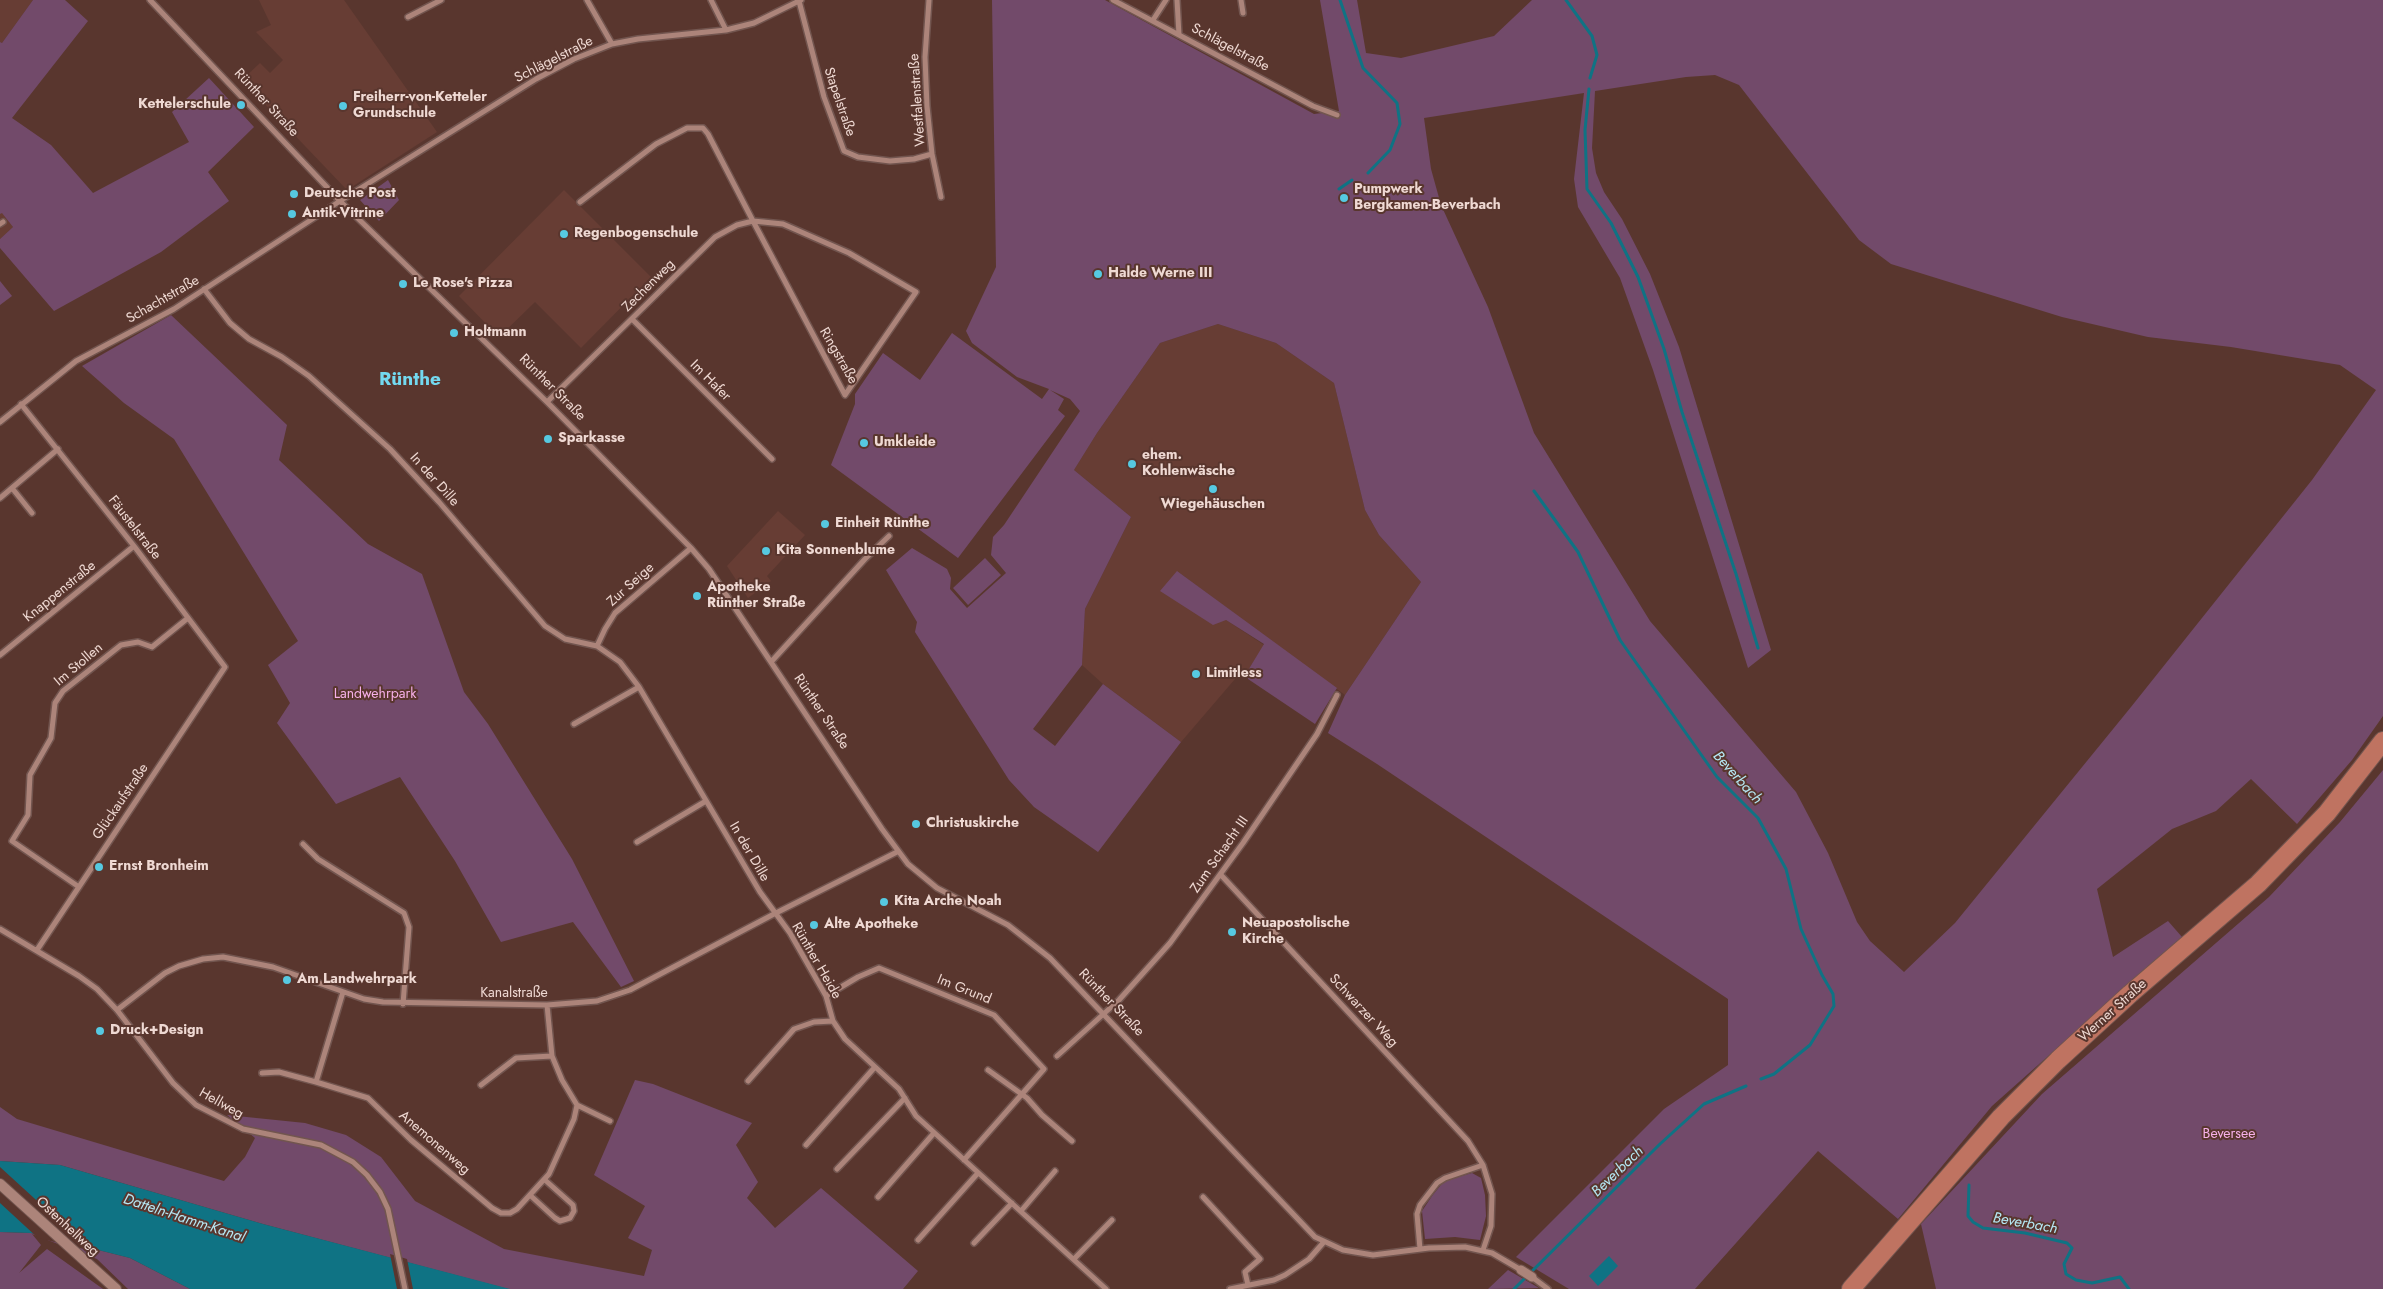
<!DOCTYPE html>
<html>
<head>
<meta charset="utf-8">
<style>
  body { margin:0 }
  canvas { display:block; background:#59362e }
</style>
</head>
<body>
<canvas width="2383" height="1289"></canvas>
<script>
const context = document.querySelector('canvas').getContext('2d');
context.lineJoin = 'round';
function fillPath(path, color) {
  context.fillStyle = color;
  context.fill(path, 'evenodd');
}
function poly(rows) {
  const path = new Path2D();
  for (const r of rows) {
    path.moveTo(r[0], r[1]);
    for (let i = 2; i < r.length; i += 2) path.lineTo(r[i], r[i + 1]);
  }
  return path;
}
function strokePath(path, color, width, dash) {
  context.strokeStyle = color;
  context.lineWidth = width;
  context.lineCap = dash ? 'butt' : 'round';
  context.setLineDash(dash || []);
  context.stroke(path);
}
function drawText(font, color, halo, rows, align = 'center') {
  context.font = font + ' Jost,sans-serif';
  context.lineWidth = 4;
  context.setLineDash([]);
  context.textBaseline = 'middle';
  context.strokeStyle = halo;
  context.fillStyle = color;
  for (const [text, x, y, turn = 0] of rows) {
    context.save();
    context.translate(x, y);
    context.rotate((+turn || 0) * Math.PI / 180);
    context.textAlign = isNaN(turn) ? turn : align;
    if (halo) context.strokeText(text, 0, 0);
    context.fillText(text, 0, 0);
    context.restore();
  }
}
const built = poly([
  [0,0,33,0,2,43,0,42],
  [259,0,344,0,437,132,347,190,242,80,260,63,270,73,283,60,256,32,271,25],
  [564,190,651,277,581,348,535,302,499,337,459,296],
  [2,212,13,227,0,239,0,214],
  [1218,324,1276,343,1334,383,1365,510,1379,535,1421,582,1345,695,1177,571,1226,620,1264,645,1247,672,1235,679,1181,742,1103,684,1082,665,1085,609,1131,517,1074,470,1097,433,1160,343],
  [778,511,805,535,767,576,771,581,748,598,727,566]
]);
const green = poly([
  [33,0,65,0,88,21,12,118,51,145,93,193,189,142,172,112,209,78,254,127,208,172,229,201,161,252,54,311,0,248,0,239,13,227,2,213,0,214,0,42,2,43],
  [992,0,1105,0,1314,114,1339,111,1320,0,1357,0,1366,53,1401,58,1494,36,1532,0,2383,0,2383,716,2352,760,2297,824,2251,779,2216,811,2172,829,2097,889,2113,957,2168,921,2182,937,1992,1106,1898,1219,1818,1151,1695,1289,1569,1289,1516,1257,1664,1109,1728,1065,1728,999,1377,764,1328,733,1345,695,1421,582,1379,535,1365,510,1334,383,1276,343,1218,324,1160,343,1097,433,1074,470,1131,517,1085,609,1082,665,1033,729,1055,746,1103,684,1181,742,1098,852,1034,807,1009,780,915,632,917,622,886,570,912,548,947,569,951,578,950,589,967,608,1006,573,991,555,993,537,1004,525,1080,411,1070,399,1050,390,1064,399,1058,410,1065,416,958,558,831,465,855,404,855,394,883,353,920,380,952,333,1042,399,1049,389,1017,377,972,343,966,331,996,267],
  [1715,75,1739,85,1859,240,1891,264,2062,317,2148,337,2231,347,2340,365,2376,390,2312,480,2131,707,1955,923,1904,972,1870,941,1857,922,1828,853,1796,792,1650,621,1534,433,1488,307,1441,205,1431,169,1424,118,1584,93,1574,179,1578,207,1620,278,1653,370,1748,668,1771,650,1679,347,1650,274,1622,219,1604,192,1596,173,1592,148,1595,91,1686,77],
  [388,180,399,200,379,221,360,200],
  [0,281,12,296,0,305],
  [171,315,287,425,279,460,368,544,422,574,464,692,488,724,572,859,634,981,621,987,573,922,501,942,455,861,400,777,336,804,277,723,290,703,268,665,298,641,174,439,124,403,82,366],
  [985,558,1001,575,968,605,953,588],
  [1177,571,1337,688,1315,724,1248,679,1247,672,1264,644,1226,620,1213,625,1160,591],
  [2383,770,2383,1289,1936,1289,1921,1224,2042,1094,2269,897,2340,822],
  [635,1080,653,1084,752,1123,736,1145,758,1182,747,1198,775,1228,821,1188,918,1271,903,1289,508,1289,263,1224,60,1165,0,1161,0,1107,17,1119,224,1181,245,1157,255,1138,227,1115,305,1123,346,1135,381,1157,415,1201,504,1249,644,1276,652,1250,628,1238,645,1206,594,1175],
  [1472,1173,1481,1178,1485,1195,1486,1216,1480,1240,1455,1237,1425,1239,1422,1211,1432,1196,1444,1181],
  [0,1232,31,1233,130,1258,190,1289,128,1289,97,1259,32,1234,41,1245,19,1273,47,1249,103,1289,0,1289],
  [1508,1270,1539,1288,1488,1289]
]);
const water = poly([
  [0,1161,60,1165,263,1224,510,1289,190,1289,130,1258,31,1233,0,1232],
  [1609,1256,1618,1266,1598,1286,1589,1276]
]);
const pier = poly([
  [0,1167,92,1251,38,1238,0,1203],
  [390,1254,407,1259,413,1289,397,1289]
]);
const stream = poly([
  [1340,0,1363,68,1397,103,1400,124,1390,150,1368,173],
  [1566,0,1592,36,1597,55,1590,78],
  [1589,89,1585,130,1587,189,1611,223,1638,277,1664,349,1682,412,1736,574,1758,648],
  [1339,189,1352,180],
  [1534,491,1578,552,1620,640,1717,777,1758,818,1786,869,1801,929,1822,975,1833,994,1834,1006,1810,1045,1774,1074,1761,1079],
  [1969,1185,1968,1216,1973,1222,1983,1228,2025,1233,2067,1243,2072,1248,2064,1264,2066,1274,2076,1280,2092,1283,2120,1277,2129,1289],
  [1514,1289,1660,1144,1704,1104,1746,1086]
]);
const minor = poly([
  [150,0,340,201,547,402,691,548,709,569,882,829,908,864,937,888,1008,925,1050,958,1315,1237,1343,1250,1373,1255,1429,1248,1465,1247,1492,1253,1521,1270],
  [587,0,612,44],
  [711,0,726,30],
  [929,0,925,57,927,106,932,154,941,197],
  [1113,0,1313,106,1337,115],
  [1177,0,1179,35],
  [1241,0,1243,13],
  [799,1,824,97,844,151,858,157,890,161,914,159,932,154],
  [408,17,441,0],
  [1153,20,1166,0],
  [0,224,3,222],
  [204,289,230,323,249,339,282,357,309,376,390,449,439,502,545,626,565,639,597,646,620,662,639,687,760,892,790,933,826,996,833,1021,845,1039,899,1089,916,1116,1106,1289],
  [632,319,772,459],
  [547,402,715,237,737,225,753,221,783,224,849,253,916,292,845,395,753,221,708,134,703,128,687,128,656,144,580,202],
  [21,404,134,546,225,667,37,950],
  [0,422,76,361,174,309,340,201,536,79,574,59,612,44,638,39,726,30,754,23,801,0],
  [12,488,32,513],
  [0,498,58,449],
  [597,646,605,629,615,613,691,548],
  [0,655,134,546],
  [771,662,865,559,889,536],
  [574,724,639,687],
  [637,842,706,801],
  [303,844,318,859,404,913,409,927,403,1004],
  [1221,875,1468,1141,1483,1165,1492,1194,1491,1226,1483,1250],
  [79,887,12,841,28,815,30,775,51,738,55,703,63,691,121,645,138,642,152,647,188,618],
  [0,929,79,976,97,989,117,1010,173,1083,196,1105,243,1129,321,1145,353,1162,367,1175,380,1192,388,1209,405,1289],
  [826,996,858,977,879,968,994,1015,1044,1069,964,1160],
  [117,1010,165,973,179,966,203,959,223,957,273,967,364,999,383,1002,547,1005,597,1001,630,990,774,914,897,852],
  [1057,1056,1119,1000,1170,943,1243,843,1317,734,1337,695],
  [988,1070,1027,1098,1042,1115,1072,1141],
  [262,1073,279,1072,316,1082,343,992],
  [748,1081,794,1029,814,1022,833,1021],
  [316,1082,368,1098,411,1140,492,1208,501,1213,510,1213,517,1209,549,1174,574,1119,577,1105,562,1080,552,1056,547,1005],
  [481,1085,516,1058,552,1056],
  [577,1105,610,1121],
  [806,1145,875,1067],
  [837,1169,905,1098],
  [531,1196,555,1218,560,1221,570,1218,574,1211,573,1205,545,1180],
  [878,1197,934,1133],
  [1203,1197,1260,1259,1245,1272,1248,1285],
  [1021,1211,1055,1171],
  [918,1240,978,1173],
  [974,1243,1012,1203],
  [1420,1249,1417,1214,1420,1205,1437,1183,1445,1178,1483,1165],
  [1074,1259,1112,1220],
  [1532,1277,1548,1289],
  [1230,1289,1274,1280,1285,1275,1309,1259,1323,1243]
]);
const tertiary = poly([
  [1521,1270,1532,1277]
]);
const secondary = poly([
  [0,1184,116,1289]
]);
const primary = poly([
  [1851,1289,2001,1117,2058,1060,2130,994,2258,884,2327,813,2383,741]
]);
const markers = [
  [241,105,5,"#56c9e1"],
  [343,106,5,"#56c9e1"],
  [294,194,5,"#56c9e1"],
  [1344,198,5,"#56c9e1"],
  [292,214,5,"#56c9e1"],
  [564,234,5,"#56c9e1"],
  [1098,274,5,"#56c9e1"],
  [403,284,5,"#56c9e1"],
  [454,333,5,"#56c9e1"],
  [548,439,5,"#56c9e1"],
  [864,443,5,"#56c9e1"],
  [1132,464,5,"#56c9e1"],
  [1213,489,5,"#56c9e1"],
  [825,524,5,"#56c9e1"],
  [766,551,5,"#56c9e1"],
  [697,596,5,"#56c9e1"],
  [1196,674,5,"#56c9e1"],
  [916,824,5,"#56c9e1"],
  [99,867,5,"#56c9e1"],
  [884,902,5,"#56c9e1"],
  [814,925,5,"#56c9e1"],
  [1232,932,5,"#56c9e1"],
  [287,980,5,"#56c9e1"],
  [100,1031,5,"#56c9e1"]
];
const streetNames = [
  ["Schlägelstraße",1230,48,28],
  ["Schlägelstraße",554,60,-27],
  ["Westfalenstraße",918,100,-94],
  ["Stapelstraße",839,102,71],
  ["Rünther Straße",266,103,47],
  ["Zechenweg",649,286,-45],
  ["Schachtstraße",163,300,-30],
  ["Ringstraße",838,356,60],
  ["Im Hafer",710,381,45],
  ["Rünther Straße",552,388,45],
  ["In der Dille",434,480,48],
  ["Fäustelstraße",134,528,52],
  ["Zur Seige",631,585,-42],
  ["Knappenstraße",60,592,-39],
  ["Im Stollen",79,665,-40],
  ["Rünther Straße",821,712,56],
  ["Glückaufstraße",121,802,-56],
  ["In der Dille",749,852,60],
  ["Zum Schacht III",1220,855,-55],
  ["Rünther Heide",816,961,60],
  ["Im Grund",964,990,22],
  ["Kanalstraße",514,994],
  ["Rünther Straße",1111,1003,46],
  ["Schwarzer Weg",1363,1011,47],
  ["Werner Straße",2113,1011,-42],
  ["Hellweg",221,1104,29],
  ["Anemonenweg",434,1143,41],
  ["Ostenhellweg",67,1227,43]
];
const poiNames = [
  ["Freiherr-von-Ketteler",353,98],
  ["Grundschule",353,114],
  ["Kettelerschule",231,105,"right"],
  ["Pumpwerk",1354,190],
  ["Bergkamen-Beverbach",1354,206],
  ["Deutsche Post",304,194],
  ["Antik-Vitrine",302,214],
  ["Regenbogenschule",574,234],
  ["Halde Werne III",1108,274],
  ["Le Rose's Pizza",413,284],
  ["Holtmann",464,333],
  ["Sparkasse",558,439],
  ["Umkleide",874,443],
  ["ehem.",1142,456],
  ["Kohlenwäsche",1142,472],
  ["Wiegehäuschen",1213,505,"center"],
  ["Einheit Rünthe",835,524],
  ["Kita Sonnenblume",776,551],
  ["Apotheke",707,588],
  ["Rünther Straße",707,604],
  ["Limitless",1206,674],
  ["Christuskirche",926,824],
  ["Ernst Bronheim",109,867],
  ["Kita Arche Noah",894,902],
  ["Neuapostolische",1242,924],
  ["Kirche",1242,940],
  ["Alte Apotheke",824,925],
  ["Am Landwehrpark",297,980],
  ["Druck+Design",110,1031]
];
const parkNames = [
  ["Landwehrpark",375,695],
  ["Beversee",2229,1135]
];
const waterNames = [
  ["Beverbach",1737,778,48],
  ["Beverbach",1618,1172,-44],
  ["Datteln-Hamm-Kanal",184,1219,18],
  ["Beverbach",2025,1224,10]
];
const districtNames = [
  ["Rünthe",410,380]
];
fillPath(built, '#673d34');
fillPath(green, '#724a6a');
fillPath(water, '#0f7384');
fillPath(pier, '#59362e');
strokePath(stream, '#0f7384', 3);
strokePath(minor, '#72554f', 8);
strokePath(tertiary, '#72554f', 11);
strokePath(secondary, '#72554f', 12);
strokePath(primary, '#72554f', 20);
strokePath(minor, '#ac847a', 5);
strokePath(tertiary, '#ac847a', 9);
strokePath(secondary, '#ac847a', 10);
strokePath(primary, '#bf7361', 18);
for (const [x, y, r, color] of markers) {
  const dot = new Path2D();
  dot.arc(x, y, r, 0, 2 * Math.PI);
  context.fillStyle = color;
  context.fill(dot);
  strokePath(dot, '#59362e', 2);
}
drawText('14px', '#efd9d3', '#59362e', streetNames);
drawText('bold 14px', '#efd9d3', '#59362e', poiNames, 'left');
drawText('14px', '#f7b0e9', '#59362e', parkNames);
drawText('italic 15px', '#b5e8f4', '#59362e', waterNames);
drawText('bold 19px', '#73d9f0', '#59362e', districtNames);
</script>
</body>
</html>
